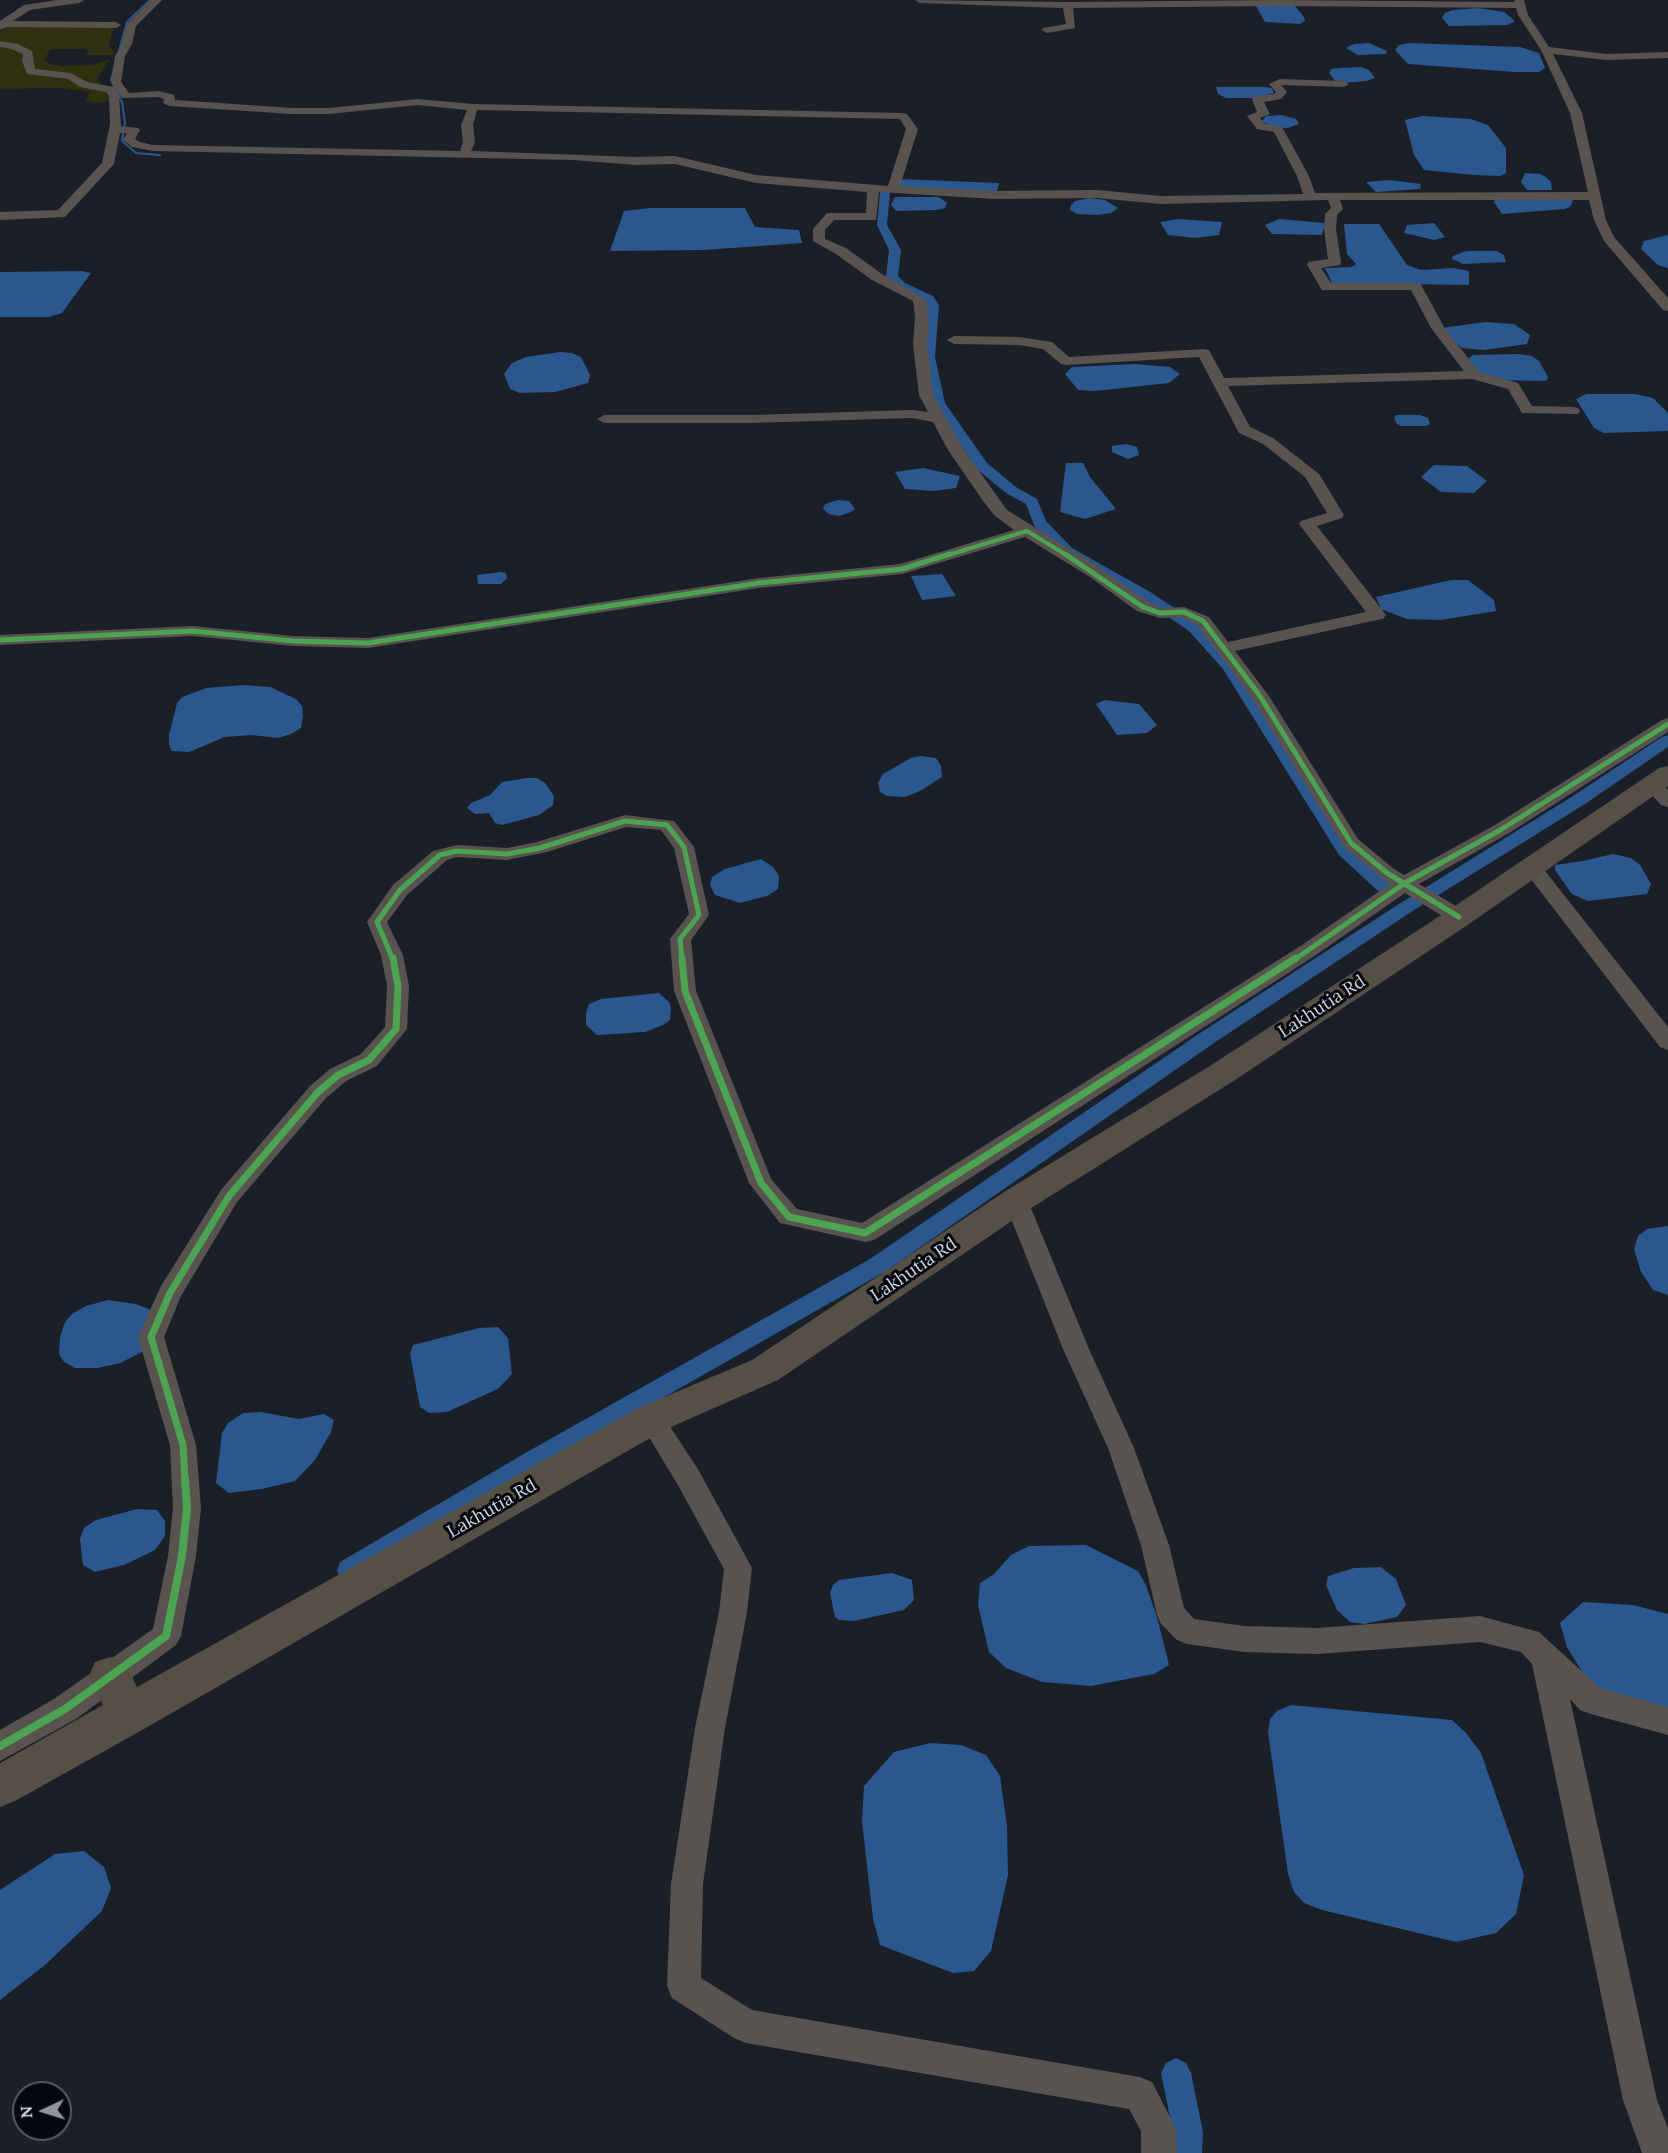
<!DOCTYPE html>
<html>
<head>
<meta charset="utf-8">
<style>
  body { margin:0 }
  #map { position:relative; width:1668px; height:2153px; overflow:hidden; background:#1b1f28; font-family:Lora,serif }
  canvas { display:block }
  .north { position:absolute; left:12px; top:2081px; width:60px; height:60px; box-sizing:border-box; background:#05080e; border:2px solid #565a62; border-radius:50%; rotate:266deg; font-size:16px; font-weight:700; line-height:24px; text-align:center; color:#d0d5e0 }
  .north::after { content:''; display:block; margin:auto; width:21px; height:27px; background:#9195a0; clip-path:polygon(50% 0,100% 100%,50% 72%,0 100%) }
</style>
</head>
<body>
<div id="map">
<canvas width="1668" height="2153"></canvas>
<div class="north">N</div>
</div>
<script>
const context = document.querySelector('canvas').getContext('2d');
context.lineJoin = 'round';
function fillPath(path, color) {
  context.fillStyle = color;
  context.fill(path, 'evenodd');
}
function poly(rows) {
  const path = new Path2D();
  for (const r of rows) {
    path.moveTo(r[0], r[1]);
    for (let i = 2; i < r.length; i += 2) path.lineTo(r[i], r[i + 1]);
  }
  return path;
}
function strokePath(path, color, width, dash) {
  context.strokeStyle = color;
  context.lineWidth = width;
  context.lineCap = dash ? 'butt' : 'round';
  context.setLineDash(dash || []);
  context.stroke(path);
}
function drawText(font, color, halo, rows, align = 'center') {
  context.font = font + ' Lora,serif';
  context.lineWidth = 6;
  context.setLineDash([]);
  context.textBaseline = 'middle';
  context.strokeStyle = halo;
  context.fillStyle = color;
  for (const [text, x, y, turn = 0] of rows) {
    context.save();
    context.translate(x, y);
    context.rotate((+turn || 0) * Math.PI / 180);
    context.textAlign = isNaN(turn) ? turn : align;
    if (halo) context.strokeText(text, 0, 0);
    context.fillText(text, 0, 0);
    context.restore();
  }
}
const green = poly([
  [9,26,114,26,109,44,115,55,86,55,89,49,51,49,44,59,49,64,63,66,92,65,110,59,97,78,111,100,97,103,85,100,91,92,59,88,0,89,0,32]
]);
const water = poly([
  [1294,5,1304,17,1305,21,1300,24,1265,22,1256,6],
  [1478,8,1504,12,1515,21,1508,25,1449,26,1442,18,1445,13,1453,10],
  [1369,43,1387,51,1386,54,1358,55,1346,48,1354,44],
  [1409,43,1520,47,1539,53,1545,68,1539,72,1515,72,1408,64,1395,50,1399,45],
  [1361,67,1369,70,1375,78,1366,81,1342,83,1336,82,1329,73,1331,69,1339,68],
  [1216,87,1264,87,1272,88,1274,93,1254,98,1226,98,1218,94],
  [1282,115,1296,119,1299,124,1288,128,1271,127,1262,121,1266,116],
  [1422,116,1471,119,1488,125,1506,148,1506,173,1500,176,1474,175,1424,170,1414,155,1405,120],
  [1525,173,1540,174,1546,177,1551,182,1552,190,1527,190,1521,182],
  [900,179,999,183,997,192,898,187],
  [1389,180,1421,184,1420,189,1376,192,1366,182],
  [895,197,939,197,947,203,945,208,937,210,896,211,891,205],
  [1089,198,1105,200,1118,208,1111,213,1098,215,1077,214,1070,210,1071,205,1075,201],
  [1495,198,1571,199,1573,201,1570,207,1565,209,1502,214,1494,202],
  [650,208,745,208,755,227,799,230,802,243,704,250,610,251,624,211],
  [1178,219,1222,222,1219,235,1195,238,1168,235,1160,222],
  [1279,219,1325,223,1322,235,1272,234,1265,225],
  [1434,223,1445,237,1434,240,1404,233,1407,225],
  [1344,224,1379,224,1407,265,1421,270,1454,268,1469,271,1469,285,1332,283,1325,268,1351,267,1356,264,1347,254],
  [1668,235,1668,268,1658,265,1641,249,1644,241],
  [1466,251,1497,251,1504,255,1506,262,1463,264,1452,259,1453,256],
  [82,271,91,273,62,313,49,317,0,317,0,272],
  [1485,322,1514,324,1530,335,1527,344,1484,350,1462,348,1448,337,1442,328],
  [560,352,572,353,581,357,590,375,588,383,555,392,520,393,510,389,504,374,512,363,526,357],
  [1518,354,1532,356,1539,361,1548,377,1546,381,1492,380,1478,376,1466,360,1473,355],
  [1135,364,1170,367,1180,374,1169,383,1095,391,1078,390,1065,374,1072,367],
  [1586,394,1635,394,1653,398,1668,413,1668,431,1604,433,1594,428,1576,399],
  [1396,415,1420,415,1428,418,1430,424,1426,426,1401,426,1397,424,1394,418],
  [1126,444,1137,447,1139,455,1128,459,1112,452,1112,446],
  [1066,463,1083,463,1090,477,1116,509,1085,519,1060,512],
  [1434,465,1467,466,1487,481,1474,493,1441,492,1421,477],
  [923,468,960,476,956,488,934,491,905,489,895,472],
  [838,500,849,501,855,509,849,513,839,516,829,514,823,509,825,504],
  [501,572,506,573,507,578,501,584,478,584,477,575],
  [942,574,956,596,922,600,911,576],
  [1451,580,1468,580,1494,600,1496,611,1441,620,1407,619,1381,609,1376,597],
  [243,685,270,687,296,699,302,706,303,716,301,728,291,734,278,738,251,735,225,737,189,752,172,751,169,745,169,735,177,703,182,697,206,688],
  [1105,700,1139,704,1157,725,1147,733,1117,735,1096,704],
  [921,756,936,758,941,766,942,777,920,791,905,797,887,796,880,792,878,783,883,774,911,758],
  [527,778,537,778,545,783,554,796,553,805,539,815,502,825,495,823,489,813,475,814,467,808,471,803,490,795,502,782],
  [1613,854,1631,858,1640,865,1651,884,1647,894,1588,901,1572,894,1555,870,1555,865,1583,861],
  [761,859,773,867,779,876,778,889,767,896,740,903,715,895,710,885,712,877,725,869],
  [659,993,669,1002,671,1008,670,1020,663,1025,645,1032,597,1035,586,1025,586,1013,589,1004,601,999],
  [1668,1226,1668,1295,1653,1290,1641,1272,1634,1249,1638,1236,1647,1229],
  [108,1300,136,1304,151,1310,146,1350,120,1363,98,1368,75,1368,64,1362,59,1354,60,1337,65,1322,72,1314,86,1306],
  [498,1327,508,1338,512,1374,498,1389,447,1412,429,1413,420,1407,410,1354,413,1345,479,1328],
  [261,1412,299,1419,324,1414,334,1420,331,1432,315,1460,295,1481,262,1489,229,1493,216,1483,222,1433,228,1423,243,1413],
  [137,1509,157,1510,165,1521,165,1536,155,1550,124,1565,95,1572,83,1565,80,1539,84,1528,96,1520],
  [1086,1545,1138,1571,1146,1585,1157,1617,1169,1665,1154,1674,1091,1686,1042,1682,1006,1668,989,1652,978,1605,980,1583,994,1574,1011,1555,1029,1546],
  [1381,1567,1396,1579,1406,1605,1397,1617,1364,1624,1350,1622,1337,1610,1326,1585,1328,1576,1354,1568],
  [892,1573,912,1580,914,1600,904,1610,854,1621,839,1620,835,1617,830,1593,833,1585,839,1580],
  [1583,1602,1633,1605,1668,1614,1668,1713,1602,1692,1584,1675,1567,1647,1560,1623],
  [1291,1705,1452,1720,1466,1733,1481,1753,1524,1875,1516,1914,1496,1933,1456,1942,1322,1910,1304,1903,1294,1892,1288,1874,1268,1732,1270,1719,1277,1711],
  [930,1743,961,1745,986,1755,1000,1776,1007,1826,1008,1875,991,1951,974,1971,953,1973,880,1945,873,1919,862,1821,864,1786,894,1752],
  [84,1851,104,1867,111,1888,102,1911,45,1965,0,2000,0,1890,55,1854]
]);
const stream = poly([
  [150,0,127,22,111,80,122,102,125,123,122,141,136,153,160,155]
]);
const canal = poly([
  [885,189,890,192,887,225,901,250,898,276,905,283,933,296,939,305,935,357,945,403,987,463,1016,487,1037,499,1046,521,1072,548,1152,593,1199,625,1237,667,1351,847,1390,883,1393,887,1390,891,1378,891,1339,855,1223,669,1189,631,1142,599,1062,554,1045,539,1034,525,1026,504,1006,493,977,469,933,403,923,357,927,305,925,300,897,287,886,277,889,250,877,225,880,192,885,189],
  [1668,735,1668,747,1585,804,1411,912,1214,1043,886,1271,543,1466,358,1578,349,1581,340,1578,337,1570,340,1562,527,1452,870,1259,1200,1033,1399,904,1573,796,1662,737,1668,735],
  [1176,2058,1186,2063,1191,2073,1203,2132,1202,2153,1172,2153,1173,2132,1161,2073,1166,2063,1176,2058]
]);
const street = poly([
  [57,0,84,0,79,3,30,10,13,21,116,22,121,25,116,28,7,27,0,30,0,21,24,5,57,0],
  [151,0,162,0,136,26,132,44,125,56,121,82,129,93,159,91,174,95,175,100,293,108,329,108,418,99,473,104,903,113,907,114,918,129,900,186,994,191,1097,190,1161,196,1303,194,1297,176,1274,132,1257,129,1247,116,1257,112,1252,99,1253,97,1274,94,1276,92,1269,84,1280,79,1344,81,1349,84,1344,87,1281,85,1287,92,1281,99,1264,102,1270,114,1260,118,1265,124,1282,127,1309,176,1315,193,1588,192,1570,113,1541,50,1518,15,1516,8,1277,6,1073,8,1075,28,1047,33,1042,30,1043,28,1066,24,1063,8,920,3,915,0,1067,2,1277,0,1515,2,1514,0,1524,0,1528,15,1549,47,1606,54,1668,52,1668,58,1606,60,1553,54,1582,113,1606,220,1614,237,1668,298,1668,311,1663,310,1604,241,1594,220,1589,200,1340,200,1343,209,1337,215,1336,229,1341,262,1340,265,1321,268,1331,283,1420,283,1444,327,1479,372,1518,383,1532,406,1573,407,1578,408,1580,411,1578,414,1522,413,1508,389,1472,379,1228,386,1250,427,1273,438,1319,474,1344,515,1342,518,1317,526,1386,615,1383,619,1377,620,1235,651,1269,696,1358,839,1394,869,1404,875,1495,825,1662,720,1668,718,1668,732,1509,833,1419,884,1466,912,1469,917,1466,922,1459,924,1452,922,1405,893,1316,955,874,1240,865,1242,780,1223,749,1183,674,991,670,939,689,914,674,848,661,830,626,827,547,852,507,860,457,857,447,860,407,895,387,922,403,955,409,986,407,1029,377,1066,346,1081,326,1098,237,1202,181,1296,164,1337,196,1445,201,1508,196,1556,181,1636,176,1645,76,1719,0,1761,0,1730,54,1699,153,1629,168,1556,173,1508,170,1445,138,1337,161,1286,221,1190,310,1086,330,1069,361,1054,385,1027,387,986,381,955,367,922,393,885,433,851,457,845,507,848,537,842,625,815,674,821,694,847,709,915,691,940,696,991,771,1179,797,1209,862,1223,1302,945,1390,884,1344,847,1252,698,1197,625,1181,617,1160,618,1137,611,1090,577,1025,537,902,574,759,588,368,648,293,646,193,636,0,645,0,635,193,626,293,636,368,638,759,578,900,564,1014,530,995,516,983,501,948,450,933,422,912,418,752,423,604,423,597,419,604,415,752,415,912,410,928,412,919,395,913,344,915,317,913,301,872,280,836,254,813,241,813,229,827,213,866,213,867,192,756,183,675,164,636,165,573,160,153,151,132,147,123,140,127,133,120,133,114,164,65,217,0,220,0,212,58,210,102,163,110,124,109,96,106,92,80,87,68,79,27,74,22,61,23,54,11,49,0,47,0,41,18,44,32,51,35,69,71,73,87,82,114,87,119,96,121,126,138,128,140,130,135,139,140,142,153,145,460,151,463,142,461,125,467,110,418,105,329,114,293,114,169,106,163,103,164,99,159,97,122,98,111,82,115,56,122,44,126,25,151,0],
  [477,110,900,119,906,129,888,186,756,175,675,156,636,157,471,151,475,142,473,125,477,110],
  [879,192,994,199,1097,198,1161,204,1328,200,1331,208,1325,214,1324,229,1328,259,1308,262,1307,265,1322,290,1411,290,1431,328,1464,371,1224,378,1209,350,1204,349,1069,357,1052,342,1019,337,954,336,947,340,954,344,1019,345,1043,349,1061,364,1066,365,1199,357,1239,433,1263,444,1305,477,1327,513,1301,521,1299,524,1366,612,1228,642,1209,617,1184,607,1162,608,1149,603,1102,569,1007,510,964,450,933,395,927,344,929,317,926,299,882,274,846,248,825,239,825,230,834,220,876,220,879,192],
  [1653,779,1660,781,1668,790,1668,807,1661,805,1643,785,1646,781,1653,779],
  [1531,860,1538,862,1668,1027,1668,1050,1660,1047,1524,870,1521,866,1524,862,1531,860],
  [1016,1192,1024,1195,1028,1201,1089,1349,1134,1448,1169,1545,1184,1608,1194,1619,1244,1626,1317,1628,1480,1616,1539,1632,1600,1688,1668,1707,1668,1735,1591,1714,1580,1710,1570,1699,1657,2100,1668,2128,1668,2153,1642,2153,1623,2100,1532,1664,1521,1652,1480,1642,1317,1654,1244,1652,1187,1644,1177,1640,1161,1624,1157,1615,1141,1545,1108,1448,1063,1349,1004,1201,1008,1195,1016,1192],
  [651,1408,660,1411,699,1471,752,1568,747,1612,725,1728,703,1884,701,1978,752,2010,1140,2077,1152,2082,1170,2117,1175,2129,1177,2153,1141,2153,1141,2131,1129,2109,746,2043,734,2038,672,1998,667,1986,671,1884,695,1728,719,1612,724,1569,679,1487,638,1419,642,1411,651,1408]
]);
const secondary = poly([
  [1668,766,1668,786,1469,924,1235,1080,1028,1210,778,1380,664,1430,144,1729,15,1801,0,1807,0,1763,103,1705,89,1676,95,1662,110,1657,125,1662,137,1687,638,1408,752,1360,1004,1192,1213,1064,1449,910,1659,768,1668,766]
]);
const cyclewayFar3 = poly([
  [945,556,1027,531,1068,556]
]);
const cyclewayFar2 = poly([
  [1065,554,1143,607,1160,613,1184,612,1203,621,1260,696,1351,843,1387,873,1459,917],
  [0,640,193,631,293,641,368,643,759,583,902,569,950,554],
  [393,960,377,922,400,890,440,855,457,851,507,854,540,848,625,821,667,825,684,847,699,915,680,939,682,960],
  [1294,960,1405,883,1502,829,1668,724]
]);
const cyclewayFar1 = poly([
  [682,958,685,991,761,1183,789,1217,865,1233,1296,958],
  [185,1481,183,1445,151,1337,170,1293,229,1196,318,1092,338,1075,369,1060,396,1029,398,986,393,958]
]);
const cycleway = poly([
  [0,1746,65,1709,166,1636,182,1556,187,1508,185,1479]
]);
const streetNames = [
  ["Lakhutia Rd",1322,1007,-33],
  ["Lakhutia Rd",914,1270,-34],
  ["Lakhutia Rd",492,1509,-30]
];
fillPath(green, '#2f300d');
fillPath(water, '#29578e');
strokePath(stream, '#29578e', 2);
fillPath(canal, '#29578e');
fillPath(street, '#58534f');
fillPath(secondary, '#564f46');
strokePath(cyclewayFar3, '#4ca352', 4);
strokePath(cyclewayFar2, '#4ca352', 5);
strokePath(cyclewayFar1, '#4ca352', 7);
strokePath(cycleway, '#4ca352', 8);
drawText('18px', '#d0d5e0', '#05080e', streetNames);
</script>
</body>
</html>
